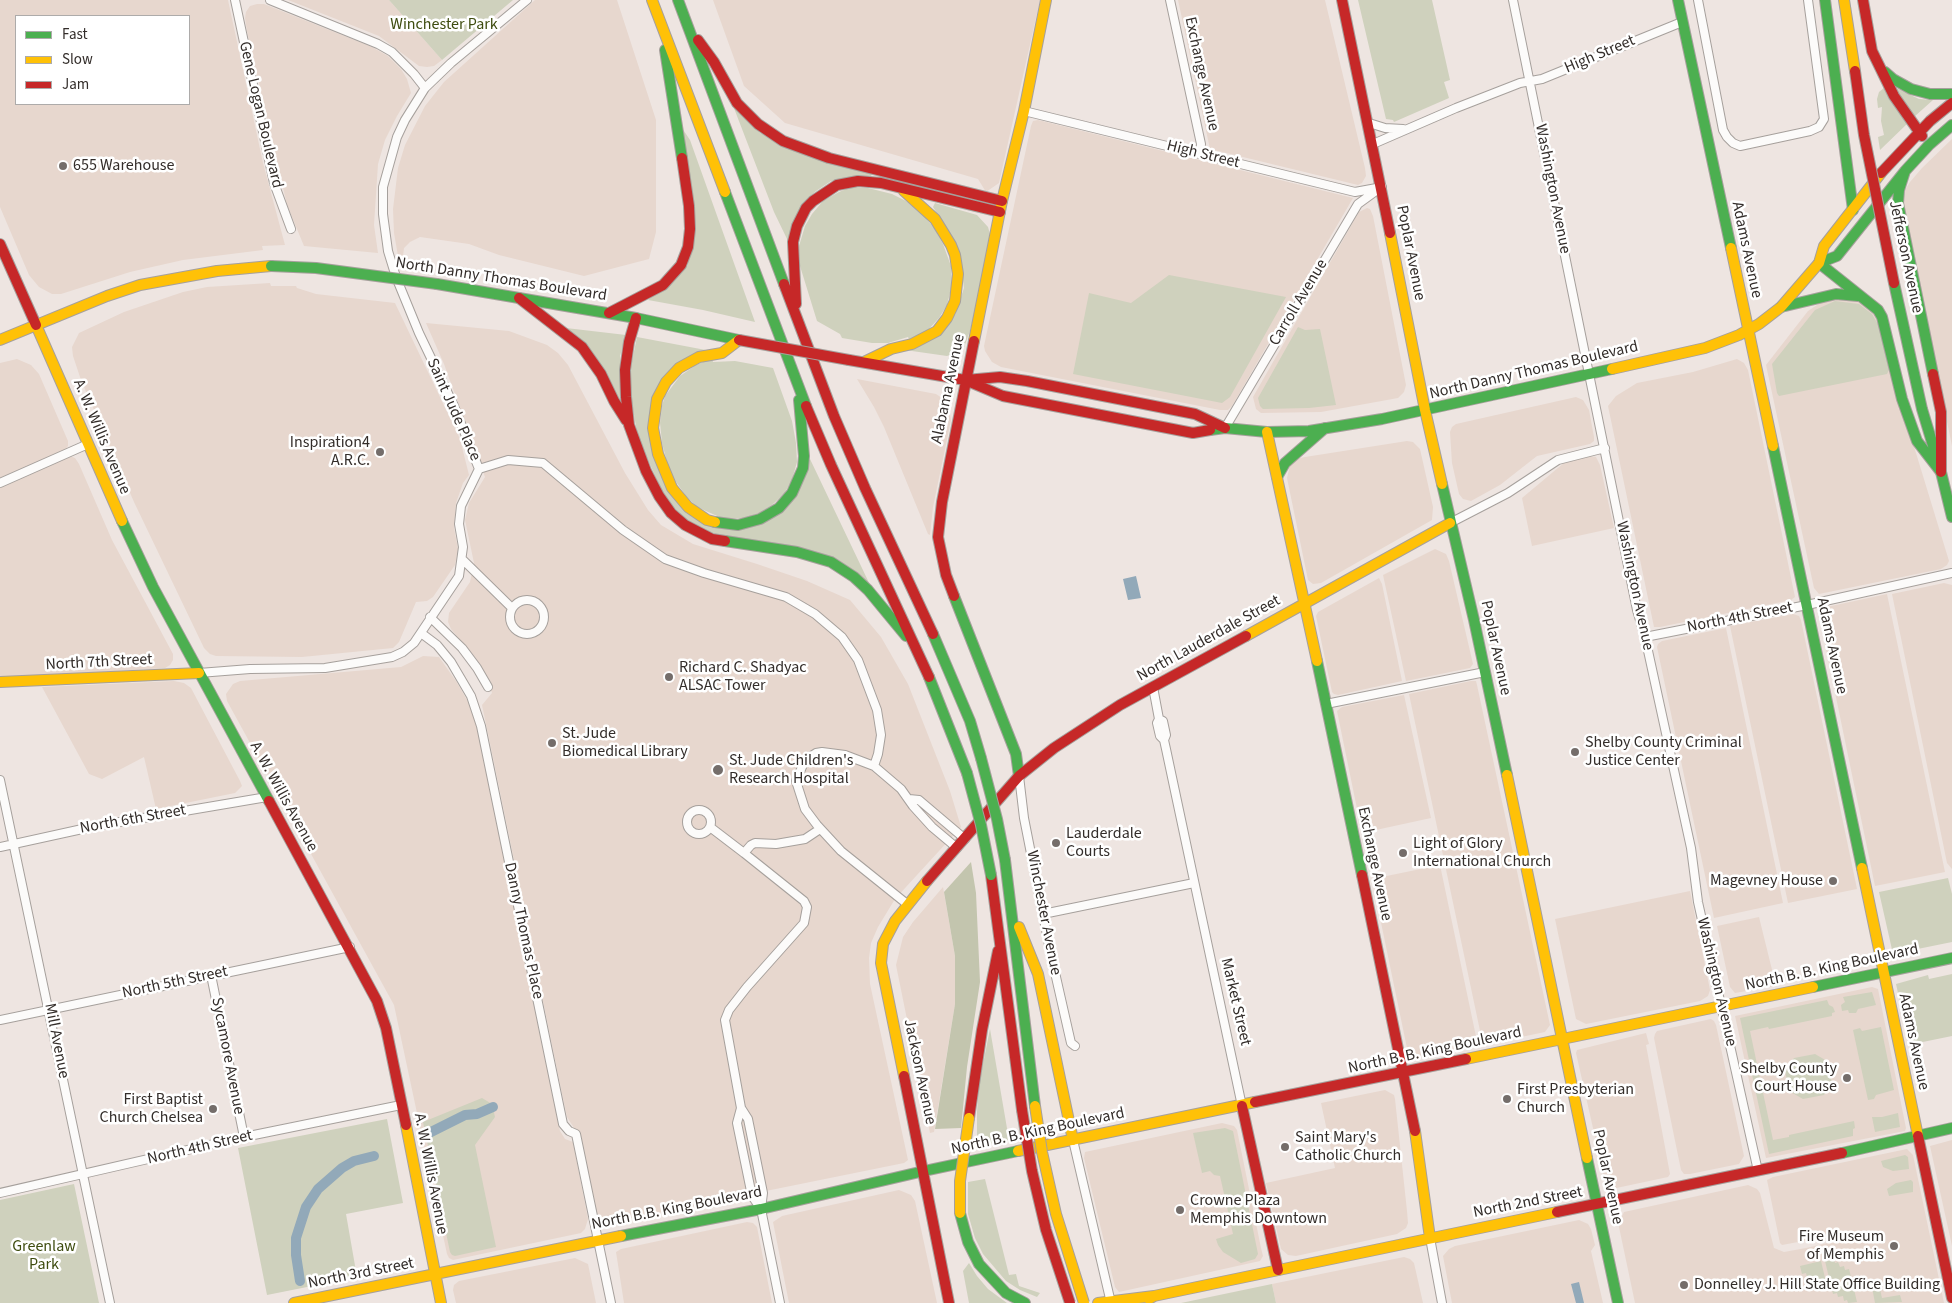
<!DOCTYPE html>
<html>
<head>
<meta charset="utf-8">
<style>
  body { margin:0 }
  #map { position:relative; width:1952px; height:1303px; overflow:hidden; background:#eee5e1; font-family:"Source Sans 3",sans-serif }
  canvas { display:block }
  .legend { position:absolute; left:15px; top:15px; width:175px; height:90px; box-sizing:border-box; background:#fff; border:1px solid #adabaa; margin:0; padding:6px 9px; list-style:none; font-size:15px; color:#332d2a }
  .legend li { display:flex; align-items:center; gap:10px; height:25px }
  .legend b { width:25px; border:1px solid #adabaa }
</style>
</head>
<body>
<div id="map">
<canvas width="1952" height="1303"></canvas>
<ul class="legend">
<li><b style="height:6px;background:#4caf50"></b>Fast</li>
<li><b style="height:6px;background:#ffc107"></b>Slow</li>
<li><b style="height:6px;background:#c62828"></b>Jam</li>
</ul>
</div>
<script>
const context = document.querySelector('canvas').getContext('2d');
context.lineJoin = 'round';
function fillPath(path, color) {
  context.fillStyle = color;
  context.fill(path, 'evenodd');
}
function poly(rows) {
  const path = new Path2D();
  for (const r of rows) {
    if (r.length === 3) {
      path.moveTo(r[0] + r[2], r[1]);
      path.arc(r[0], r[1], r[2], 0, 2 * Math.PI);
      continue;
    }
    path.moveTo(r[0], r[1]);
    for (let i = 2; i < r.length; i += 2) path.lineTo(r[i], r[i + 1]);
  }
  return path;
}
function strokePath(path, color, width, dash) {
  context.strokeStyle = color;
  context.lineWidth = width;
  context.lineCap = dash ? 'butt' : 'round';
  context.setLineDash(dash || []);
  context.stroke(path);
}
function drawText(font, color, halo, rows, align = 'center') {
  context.font = font + ' "Source Sans 3",sans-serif';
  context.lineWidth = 5;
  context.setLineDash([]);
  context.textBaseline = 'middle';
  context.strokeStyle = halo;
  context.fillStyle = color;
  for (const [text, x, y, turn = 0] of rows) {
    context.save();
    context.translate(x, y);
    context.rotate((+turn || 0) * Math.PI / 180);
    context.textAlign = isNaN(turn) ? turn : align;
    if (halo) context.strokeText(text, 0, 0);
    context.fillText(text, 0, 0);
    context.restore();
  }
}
const built = poly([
  [0,0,228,0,263,163,285,245,262,246,263,250,183,260,130,272,61,294,52,294,39,287,29,275,0,207],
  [16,16,189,16,189,104,16,104],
  [288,0,389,0,442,60,434,66,427,67,419,66,379,36],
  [535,0,617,0,656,120,656,232,649,259,584,276,499,255,469,244,420,237,410,242,404,248,403,256,398,256,394,233,393,209,398,168,405,145,425,106,444,82],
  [713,0,1040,0,999,183,986,192,978,179,785,123,744,86],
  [1178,0,1325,0,1365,168,1366,176,1362,183,1358,185,1210,149],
  [257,4,264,4,372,47,388,56,401,69,407,79,411,93,397,116,385,140,378,164,374,225,378,253,304,246,287,205,247,31,245,18,246,12,250,6],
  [1038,120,1353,198,1232,406,1228,410,1220,410,1001,367,992,362,985,351,984,346,1031,126,1033,121],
  [1952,139,1952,446,1902,201,1905,190,1910,182,1922,168],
  [1367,208,1370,209,1373,216,1406,385,1404,392,1398,398,1321,412,1261,413,1256,409,1253,397,1359,212],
  [270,283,271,286,296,286,297,288,316,294,395,303,460,439,469,475,463,483,456,503,454,528,458,549,455,565,433,597,427,601,416,602,399,642,393,648,302,657,216,656,210,654,204,648,134,502,81,380,73,356,72,347,79,333,124,312,183,292,207,287],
  [1840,298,1862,302,1879,317,1912,440,1949,561,1947,565,1941,569,1819,594,1814,588,1766,365,1808,311,1826,299],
  [426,323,509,331,547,345,558,353,568,365,625,473,648,510,661,525,693,544,757,564,807,581,850,600,881,637,908,684,950,791,961,827,895,899,878,927,871,943,869,958,870,984,908,1160,904,1163,608,1223,603,1223,599,1219,596,1214,581,1139,567,1117,561,1089,491,748,482,705,492,693,487,678,476,659,451,629,448,622,449,613,470,582,474,563,465,520,469,503,485,477,444,364],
  [17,359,31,365,39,374,68,441,68,446,65,450,0,478,0,363],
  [1737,359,1744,363,1748,370,1795,597,1791,600,1660,627,1654,627,1608,406,1616,396,1637,383,1693,372],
  [857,379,936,394,942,398,948,404,951,420,933,507,930,535,928,534,884,427,874,407],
  [1576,397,1583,400,1589,410,1594,437,1594,441,1590,444,1537,456,1500,485,1471,501,1463,499,1459,494,1452,463,1450,432,1452,427,1456,424],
  [1407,441,1413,442,1420,449,1433,507,1432,520,1321,583,1313,584,1308,580,1287,478,1290,465,1296,459,1305,457],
  [70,456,75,458,79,464,112,540,173,654,173,660,170,665,165,668,0,678,0,486],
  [1589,456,1596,457,1600,465,1614,528,1532,546,1522,498,1565,462],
  [1435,549,1446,554,1449,561,1473,664,1470,668,1406,681,1383,575],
  [1379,578,1382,584,1402,681,1338,695,1334,694,1332,692,1316,616,1318,612],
  [1944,583,1952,585,1952,869,1947,863,1892,594],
  [1887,594,1945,872,1875,886,1819,615,1822,608],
  [1793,614,1799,616,1801,620,1857,889,1788,903,1730,626],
  [1726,628,1783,903,1714,918,1657,647,1658,644,1662,641],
  [423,656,439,657,456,681,470,705,476,723,560,1131,565,1139,573,1142,588,1219,585,1229,581,1233,453,1260,449,1258,447,1254,394,1005,227,701,226,694,233,684,240,681,401,667],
  [174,681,184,683,191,688,240,781,242,786,235,793,156,809,144,757,102,779,89,774,42,687],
  [1471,681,1476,681,1477,685,1550,1025,1545,1032,1483,1045,1409,694],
  [1404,695,1431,818,1362,833,1337,711,1342,707],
  [1440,865,1478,1046,1415,1059,1411,1058,1408,1053,1372,879],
  [943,887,955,956,955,1004,934,1132,930,1133,896,965,903,937,913,922],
  [1690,891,1710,990,1708,996,1700,1001,1586,1024,1576,1019,1555,919],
  [1759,917,1776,986,1735,993,1730,987,1717,926],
  [1872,987,1878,989,1906,1128,1905,1131,1766,1158,1735,1016],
  [1711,1019,1714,1021,1716,1025,1744,1156,1739,1164,1690,1174,1684,1174,1681,1170,1654,1038,1655,1034,1657,1031],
  [1646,1033,1649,1044,1646,1045,1670,1174,1668,1177,1607,1190,1576,1053,1577,1050,1581,1049],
  [1385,1090,1394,1095,1395,1099,1407,1211,1408,1223,1406,1228,1397,1234,1296,1256,1288,1255,1281,1249,1266,1183,1335,1168,1321,1103],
  [1222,1123,1234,1126,1237,1130,1261,1248,1263,1256,1260,1261,1119,1292,1115,1287,1084,1158,1085,1152],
  [1952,1140,1952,1246,1930,1146],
  [1907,1149,1913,1155,1944,1303,1635,1303,1619,1227,1619,1222,1624,1212,1748,1185,1757,1189,1760,1193,1774,1248,1784,1252,1806,1248,1853,1237,1852,1232,1782,1245,1780,1243,1767,1180,1773,1177],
  [899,1190,911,1195,915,1201,937,1303,789,1303,773,1222,782,1216],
  [1579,1220,1588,1224,1591,1229,1595,1245,1591,1251,1603,1303,1452,1303,1443,1256,1449,1249,1455,1246],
  [747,1222,753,1223,757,1227,772,1303,624,1303,616,1252,621,1249],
  [1404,1257,1410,1259,1414,1263,1423,1303,1276,1303,1272,1284],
  [575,1258,588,1264,596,1303,456,1303,453,1290,454,1285,459,1281]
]);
const green = poly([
  [389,0,513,0,442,60],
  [1358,0,1432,0,1450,80,1444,82,1449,98,1394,122,1393,120,1386,119],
  [1884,88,1908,123,1880,150,1878,137,1884,135,1881,121,1882,107,1878,108,1877,99,1879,92],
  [1895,89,1898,89,1919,99,1933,100,1914,117],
  [732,103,760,133,872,174,871,176,831,181,816,191,804,202,788,241,774,212],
  [682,128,690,140,755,322,703,310,648,300,688,265],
  [851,187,868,188,892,194,906,201,921,212,934,228,943,244,951,266,952,285,947,305,939,318,927,331,909,339,908,337,888,343,872,343,842,338,840,334,817,321,800,266,799,246,805,226,812,214,823,201,839,192],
  [935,203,977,215,988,227,990,234,981,285,970,331,963,350,947,356,905,350,955,315,964,288,960,257,951,235,933,207],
  [1169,275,1286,297,1230,397,1222,403,1073,374,1089,293,1131,303],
  [1835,301,1859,304,1872,314,1879,326,1889,370,1887,374,1779,396,1777,393,1772,364,1815,310],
  [1298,327,1305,330,1320,329,1336,405,1309,408,1263,409,1260,406,1258,398],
  [566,328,626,335,620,356,620,400],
  [637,337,711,351,672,370,650,437,697,519,769,520,810,459,871,587,857,575,709,532,691,523,673,507,664,495,638,438,632,403,630,371],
  [712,358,713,362,735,361,773,368,792,421,796,443,797,462,792,480,784,494,772,505,759,513,745,518,724,519,697,507,686,496,674,479,667,462,662,443,660,423,662,406,665,396,680,376,696,365],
  [1948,878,1952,894,1952,942,1893,954,1879,892],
  [1952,974,1952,1036,1913,1044,1908,1019,1904,1020,1896,984,1928,975,1929,979],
  [1872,992,1876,1005,1858,1009,1856,1013,1849,1013,1848,1010,1842,1011,1841,1005,1845,1002,1843,997],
  [1827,1000,1829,1005,1833,1007,1835,1012,1832,1013,1832,1016,1769,1029,1768,1027,1750,1031,1773,1140,1789,1137,1789,1135,1854,1121,1855,1128,1853,1129,1853,1136,1769,1154,1740,1018],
  [1881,1027,1894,1090,1876,1095,1874,1099,1868,1100,1853,1030,1860,1028,1862,1031],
  [990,1029,1009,1140,982,1145,979,1144,977,1140,977,1112,979,1084],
  [1815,1054,1827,1061,1832,1083,1824,1095,1803,1099,1789,1091,1785,1070,1794,1058],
  [482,1098,492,1104,495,1117,475,1145,496,1247,455,1256,452,1255,450,1252,423,1122],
  [1898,1113,1900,1127,1875,1132,1872,1117,1882,1117],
  [387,1119,403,1203,346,1214,357,1277,267,1295,238,1148],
  [1225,1128,1233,1131,1258,1254,1255,1259,1241,1263,1223,1252,1218,1245,1216,1239,1233,1234,1220,1176,1214,1175,1210,1171,1202,1173,1193,1133],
  [1905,1155,1908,1157,1909,1169,1893,1171,1883,1167,1881,1161],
  [985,1179,1009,1275,1016,1274,1019,1286,1040,1293,1037,1297,1020,1290,1006,1281,983,1254,975,1238,968,1214,968,1182],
  [1911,1180,1913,1182,1913,1192,1889,1196,1887,1189,1896,1183],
  [74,1184,99,1303,0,1303,0,1200],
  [1834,1259,1835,1263,1838,1262,1840,1267,1844,1266,1845,1270,1849,1269,1851,1277,1830,1282,1825,1261],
  [1821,1261,1826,1282,1817,1284,1816,1280,1813,1280,1812,1276,1807,1277,1806,1273,1802,1274,1800,1266],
  [969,1263,977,1276,988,1289,1007,1303,969,1303,963,1271],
  [1878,1280,1882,1298,1900,1295,1902,1302,1875,1303,1871,1282],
  [1852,1281,1857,1302,1848,1303,1847,1300,1844,1301,1843,1296,1838,1297,1837,1293,1833,1294,1831,1286],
  [1272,1284,1276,1303,1181,1303]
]);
const forest = poly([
  [971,862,976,893,980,982,967,1067,961,1128,935,1129,955,1004,955,956,944,892]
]);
const water = poly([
  [1136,576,1141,598,1128,600,1123,579],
  [1579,1282,1584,1303,1576,1303,1571,1284]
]);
const canal = poly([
  [425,1135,465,1115,477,1114,493,1107],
  [300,1281,296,1255,296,1238,306,1207,318,1189,342,1168,354,1161,374,1156]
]);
const street = poly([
  [235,0,274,183,291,229],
  [270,0,378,44,392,52,414,74,425,88],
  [1170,0,1201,144,1200,154],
  [1513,0,1637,610,1645,637,1691,848,1698,902,1758,1171],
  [1698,0,1723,130,1727,137,1733,143,1740,146,1810,131,1819,127,1824,119,1808,0],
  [1024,111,1355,192,1382,187],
  [1369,123,1385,128,1403,129],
  [1373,144,1456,108,1520,83,1542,79,1682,22],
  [1225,428,1358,204,1380,188],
  [479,469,508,460,543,463,623,530,665,559,704,573,786,597,815,614,842,637,858,660,877,710,881,735,878,754,874,766],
  [0,483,88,444],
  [1450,523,1508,493,1558,460,1605,448],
  [462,559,512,608],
  [527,617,17],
  [430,617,462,648,477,668,488,687],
  [421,633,437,645,451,662,471,696,481,726,563,1124,569,1131,576,1134,611,1303],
  [1645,637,1807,605,1952,573],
  [199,673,250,669,325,668,392,657,403,652,414,643,459,576,463,547,459,524,461,506,479,469,454,406,419,333,396,277,388,251,383,214,383,187,397,137,405,120,425,88,451,63,527,0],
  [1153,687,1159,719,1157,723,1160,736,1164,740,1166,749,1242,1106],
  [1326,704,1485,672],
  [1159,719,1163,721,1166,735,1164,740],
  [1019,776,1024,818,1051,955,1071,1043,1075,1046],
  [0,780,110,1303],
  [909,799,919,800,965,839],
  [699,822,12],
  [710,827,744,853,751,845,755,843,776,844,805,839,820,829],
  [0,847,96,826,267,797],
  [744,853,804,901,807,907,804,923,747,987,729,1010,725,1020,741,1108,748,1119,763,1193,761,1209,780,1303],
  [907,904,841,851,817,825,805,809,796,781,805,760,816,753,822,752,845,755,874,766,901,789,913,806,932,827,957,848],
  [1043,914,1194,883],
  [211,975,244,1137],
  [0,1020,350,947],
  [741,1108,737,1123,752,1196,761,1209],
  [1073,1140,1111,1303],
  [0,1193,244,1137,401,1105],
  [1430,1238,1442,1303]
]);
const fast = poly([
  [678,0,784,284],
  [1678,0,1731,248],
  [1825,0,1853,210],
  [665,50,682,158],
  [1885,72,1893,79,1911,89,1930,94,1952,94],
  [1905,171,1899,190,1898,203,1933,374],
  [725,192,806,406],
  [1819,263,1878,310,1882,317,1902,399,1917,441,1941,472],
  [1819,263,1837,256,1905,171,1929,145,1952,125],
  [1894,283,1922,409,1941,472,1952,517],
  [437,284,636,318,739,340],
  [1781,307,1836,294,1858,296],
  [1210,430,1225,428,1267,432,1309,431,1382,419,1612,369],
  [1773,446,1862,868],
  [1277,477,1285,463,1325,428],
  [1442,484,1474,620,1507,775],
  [122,521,153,587,269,801],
  [715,522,738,525,760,519,779,508,792,493,803,468,804,456,799,400],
  [725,541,797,552,831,562,854,577,868,590,906,636],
  [954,596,1016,754,1019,776],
  [933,634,970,721,981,758],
  [1317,661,1362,875],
  [929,677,967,773],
  [1005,860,1035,1106],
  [1813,987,1952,958],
  [1842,1153,1952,1128],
  [1587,1158,1618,1303],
  [960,1213,968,1242,979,1264,1006,1293,1025,1303],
  [621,1236,761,1209,924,1171,1018,1151]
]);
const slow = poly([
  [652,0,725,192],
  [1844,0,1855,71],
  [1390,233,1425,410,1442,484],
  [1731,248,1773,446],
  [36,325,122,521],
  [0,340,107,296,140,285,217,271,271,266],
  [974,341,1002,201,1024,111,1046,0],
  [864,362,891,349,912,344,937,331,947,318,955,301,958,274,955,255,951,245,935,219,904,191],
  [1612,369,1705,348,1739,335,1759,324,1781,307,1819,263,1824,246,1881,173],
  [1267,432,1317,661],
  [715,522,707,520,688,507,672,488,658,454,653,428,657,399,666,382,679,368,699,357,722,353,739,340],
  [1246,636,1450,523],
  [0,682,199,673],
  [1507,775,1587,1158],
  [1862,868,1918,1136],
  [1019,927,1038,974,1073,1140],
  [1466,1059,1813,987],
  [904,1076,881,963,883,944,895,921,927,881],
  [406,1125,441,1303],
  [1415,1131,1430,1238],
  [1018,1151,1255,1102],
  [1149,1299,1154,1296,1557,1212],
  [294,1303,621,1236],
  [1098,1303,1154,1296]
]);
const jam = poly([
  [1342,0,1390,233],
  [1863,0,1872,51,1894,96,1922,136],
  [698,40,714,62,737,103,758,124,783,141,829,158,1002,201],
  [1881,173,1930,121,1952,103],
  [0,244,36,325],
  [784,284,834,416,865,488,933,634],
  [519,298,582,347,601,374,614,401,626,420],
  [796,304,793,242,797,226,806,208,813,201,837,185,858,181,881,183,1000,212],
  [609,313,663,285,681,265,688,247,690,229,689,206,682,158],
  [636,318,629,342,625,370,626,397,629,425,646,471,659,496,671,513,685,525,712,539,725,541],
  [849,360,965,380,1003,396,1193,433,1210,430],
  [1933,374,1941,412,1941,472],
  [966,380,1000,377,1027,381,1195,414,1225,428],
  [806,406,831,465,929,677],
  [954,596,946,575,938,537,942,502,974,341],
  [269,801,377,1001,386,1028,406,1125],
  [991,875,1022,1110],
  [1362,875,1415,1131],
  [927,881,1019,776,1054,748,1120,705,1246,636],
  [904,1076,949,1303],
  [1255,1102,1466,1059],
  [1242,1106,1278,1270],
  [969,1118,982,1030,998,951],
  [1918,1136,1952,1298],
  [1557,1212,1842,1153]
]);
const fastBridge = poly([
  [271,266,316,268,437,284],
  [981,758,997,819,1005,860],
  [967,773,981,825,991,875]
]);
const slowBridge = poly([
  [1035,1106,1042,1152,1056,1214,1084,1303],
  [960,1213,960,1181,969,1118]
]);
const jamBridge = poly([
  [1855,71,1864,135,1894,283],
  [739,340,849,360],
  [1022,1110,1032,1171,1046,1230,1070,1303]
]);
const markers = [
  [63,166,5,"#746d6a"],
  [380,452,5,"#746d6a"],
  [669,677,5,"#746d6a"],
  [552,743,5,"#746d6a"],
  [1575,752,5,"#746d6a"],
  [718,770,6,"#746d6a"],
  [1056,843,5,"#746d6a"],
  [1403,853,5,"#746d6a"],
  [1833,881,5,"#746d6a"],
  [1847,1078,5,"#746d6a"],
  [1507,1099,5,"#746d6a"],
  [213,1109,5,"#746d6a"],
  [1285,1147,5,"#746d6a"],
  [1180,1210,5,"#746d6a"],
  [1894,1246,5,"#746d6a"],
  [1684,1285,5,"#746d6a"]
];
const parkNames = [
  ["Winchester Park",444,25],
  ["Greenlaw",44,1247],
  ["Park",44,1265]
];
const streetNames = [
  ["High Street",1600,55,-23],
  ["Exchange Avenue",1201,74,78],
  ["Gene Logan Boulevard",260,115,77],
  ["High Street",1203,155,14],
  ["Washington Avenue",1552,189,79],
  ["Adams Avenue",1746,250,78],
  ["Poplar Avenue",1410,253,79],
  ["Jefferson Avenue",1905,257,78],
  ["North Danny Thomas Boulevard",501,280,9],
  ["Carroll Avenue",1299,303,-59],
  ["North Danny Thomas Boulevard",1534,371,-13],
  ["Alabama Avenue",949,389,-78],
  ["Saint Jude Place",453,410,66],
  ["A. W. Willis Avenue",101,437,67],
  ["Washington Avenue",1634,586,78],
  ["North 4th Street",1740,618,-11],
  ["North Lauderdale Street",1209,639,-29],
  ["Adams Avenue",1831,646,78],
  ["Poplar Avenue",1495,648,78],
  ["North 7th Street",99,663,-3],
  ["A. W. Willis Avenue",283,797,61],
  ["North 6th Street",133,820,-10],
  ["Exchange Avenue",1374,864,78],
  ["Winchester Avenue",1043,913,79],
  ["Danny Thomas Place",523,931,78],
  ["North B. B. King Boulevard",1832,968,-12],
  ["Washington Avenue",1716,982,77],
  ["North 5th Street",175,983,-12],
  ["Market Street",1235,1002,77],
  ["Mill Avenue",56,1041,79],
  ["Adams Avenue",1913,1042,78],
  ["North B. B. King Boulevard",1435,1051,-12],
  ["Sycamore Avenue",227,1056,79],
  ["Jackson Avenue",919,1072,78],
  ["North B. B. King Boulevard",1038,1132,-12],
  ["North 4th Street",200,1148,-13],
  ["A. W. Willis Avenue",430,1174,79],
  ["Poplar Avenue",1607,1177,78],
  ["North 2nd Street",1528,1203,-11],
  ["North B.B. King Boulevard",677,1209,-11],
  ["North 3rd Street",361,1274,-11]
];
const poiNames = [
  ["655 Warehouse",73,166],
  ["Inspiration4",370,443,"right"],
  ["A.R.C.",370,461,"right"],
  ["Richard C. Shadyac",679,668],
  ["ALSAC Tower",679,686],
  ["St. Jude",562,734],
  ["Biomedical Library",562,752],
  ["Shelby County Criminal",1585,743],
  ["Justice Center",1585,761],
  ["St. Jude Children's",729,761],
  ["Research Hospital",729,779],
  ["Lauderdale",1066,834],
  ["Courts",1066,852],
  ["Light of Glory",1413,844],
  ["International Church",1413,862],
  ["Magevney House",1823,881,"right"],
  ["Shelby County",1837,1069,"right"],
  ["Court House",1837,1087,"right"],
  ["First Presbyterian",1517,1090],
  ["Church",1517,1108],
  ["First Baptist",203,1100,"right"],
  ["Church Chelsea",203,1118,"right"],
  ["Saint Mary's",1295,1138],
  ["Catholic Church",1295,1156],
  ["Crowne Plaza",1190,1201],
  ["Memphis Downtown",1190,1219],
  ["Fire Museum",1884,1237,"right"],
  ["of Memphis",1884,1255,"right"],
  ["Donnelley J. Hill State Office Building",1694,1285]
];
fillPath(built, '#e7d7ce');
fillPath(green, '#cfd1bd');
fillPath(forest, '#c3c5ae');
fillPath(water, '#92a9b9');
strokePath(canal, '#92a9b9', 10);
strokePath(street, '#a6a09c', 10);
strokePath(fast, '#a6a09c', 12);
strokePath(slow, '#a6a09c', 12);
strokePath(jam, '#a6a09c', 12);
strokePath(street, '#fcfbfa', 8);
strokePath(fast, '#4caf50', 10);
strokePath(slow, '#ffc107', 10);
strokePath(jam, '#c62828', 10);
strokePath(fastBridge, '#a6a09c', 12, []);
strokePath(slowBridge, '#a6a09c', 12, []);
strokePath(jamBridge, '#a6a09c', 12, []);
strokePath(fastBridge, '#4caf50', 10);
strokePath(slowBridge, '#ffc107', 10);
strokePath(jamBridge, '#c62828', 10);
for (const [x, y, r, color] of markers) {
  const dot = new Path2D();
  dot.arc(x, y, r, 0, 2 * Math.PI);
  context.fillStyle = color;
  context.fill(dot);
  strokePath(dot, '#fff', 2);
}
drawText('16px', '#3e4c0f', '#fff', parkNames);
drawText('16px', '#332d2a', '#fff', streetNames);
drawText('16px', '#332d2a', '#fff', poiNames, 'left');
</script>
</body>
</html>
